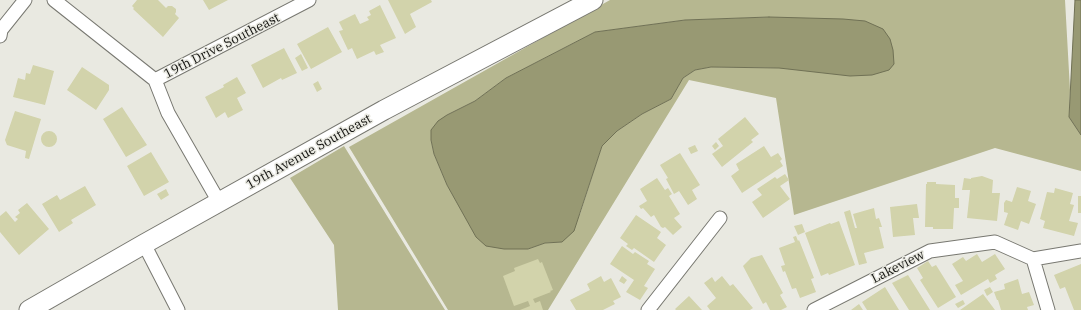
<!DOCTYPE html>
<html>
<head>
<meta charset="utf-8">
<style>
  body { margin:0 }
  canvas { display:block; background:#e9e9e1 }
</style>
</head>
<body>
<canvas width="1081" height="310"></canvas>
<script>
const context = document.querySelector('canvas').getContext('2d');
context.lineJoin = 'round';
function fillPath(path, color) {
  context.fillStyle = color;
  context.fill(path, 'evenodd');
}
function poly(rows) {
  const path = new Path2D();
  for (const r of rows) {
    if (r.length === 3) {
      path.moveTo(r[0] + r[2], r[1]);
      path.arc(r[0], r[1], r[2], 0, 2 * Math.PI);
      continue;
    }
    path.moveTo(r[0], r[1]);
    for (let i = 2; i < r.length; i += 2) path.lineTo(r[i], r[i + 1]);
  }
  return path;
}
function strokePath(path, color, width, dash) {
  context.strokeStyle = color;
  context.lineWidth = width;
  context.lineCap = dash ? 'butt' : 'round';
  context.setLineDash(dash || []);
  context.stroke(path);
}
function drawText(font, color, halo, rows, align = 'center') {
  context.font = font + ' "IBM Plex Serif",serif';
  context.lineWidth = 3;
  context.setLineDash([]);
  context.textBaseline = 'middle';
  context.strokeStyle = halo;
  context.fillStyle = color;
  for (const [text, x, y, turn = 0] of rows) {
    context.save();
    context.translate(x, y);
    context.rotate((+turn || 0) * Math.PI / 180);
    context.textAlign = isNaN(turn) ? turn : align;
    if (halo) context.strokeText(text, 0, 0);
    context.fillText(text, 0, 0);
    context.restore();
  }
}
const forest = poly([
  [610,0,1065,0,1070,90,1069,117,1081,135,1081,171,995,148,794,215,776,98,689,80,548,310,448,310,349,147],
  [769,17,779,68,711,67,695,70,683,78,671,99,642,114,617,131,602,146,580,214,562,242,545,243,528,249,461,209,447,185,434,154,431,140,447,115,475,101,506,78,595,32,685,20],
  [344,146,445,310,338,310,334,245,290,178]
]);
const water = poly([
  [1075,0,1081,0,1081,135,1069,117,1075,0],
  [769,17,843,19,865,21,883,29,890,39,893,50,894,64,889,70,872,75,850,76,779,68,711,67,695,70,683,78,671,99,642,114,617,131,602,146,574,231,562,242,545,243,528,249,504,249,486,246,476,237,447,185,434,154,431,140,431,130,438,121,447,115,475,101,506,78,595,32,685,20,769,17]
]);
const building = poly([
  [137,0,158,0,166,8,168,6,172,6,176,9,176,12,175,14,179,18,163,37,133,9,134,8,132,6],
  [203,0,228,0,209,10],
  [388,0,431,0,432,2,410,14,416,27,405,34],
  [380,5,396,38,380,45,384,52,376,55,374,51,357,59,352,48,348,50,339,31,343,30,339,22,355,14,360,24,369,20,367,17,371,15,369,11],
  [328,27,342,52,311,69,297,44],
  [284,48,297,73,282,80,281,78,263,88,251,65],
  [301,54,308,68,302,71,295,58],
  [33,65,54,71,45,105,13,97,18,78,25,80,26,73,30,74],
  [82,67,109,85,109,90,96,110,67,90],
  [237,77,246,93,237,98,243,110,228,118,225,112,216,118,205,97,224,87,223,85],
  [318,81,322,89,317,92,313,84],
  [122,107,147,145,126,157,103,119],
  [15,111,41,119,29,159,25,158,26,151,7,145,5,140],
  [745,117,759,134,751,140,753,142,722,167,712,154,723,146,718,139],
  [49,139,8],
  [716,142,719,146,715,150,712,146],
  [695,145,698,151,691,154,688,148],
  [764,146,771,157,778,153,782,159,780,161,783,166,742,193,731,176,739,170,736,164],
  [151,152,169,182,144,196,127,166],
  [680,153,700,185,692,190,697,199,688,205,679,191,674,194,666,179,668,178,660,165],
  [785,174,789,180,780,186,790,199,763,218,752,202,762,195,757,189,775,177,777,179],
  [982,176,993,180,992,193,1000,193,997,221,967,218,970,190,962,190,964,178,971,179,971,178],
  [657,178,665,190,668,188,672,194,669,196,680,214,674,218,682,227,673,235,665,227,663,228,661,227,654,215,651,217,643,208,641,209,639,206,647,201,640,189],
  [927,182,936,182,936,184,955,185,955,198,959,198,959,208,954,208,953,229,933,229,933,227,925,227,926,184,927,184],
  [85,186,96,205,71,220,73,223,59,232,42,204,57,195,60,200],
  [1017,187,1031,191,1028,201,1036,204,1029,224,1021,221,1018,230,1004,225,1008,213,1004,212,1004,203,1006,200,1012,202],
  [1055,188,1073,193,1070,204,1074,205,1069,221,1078,223,1074,236,1043,228,1045,221,1040,219,1047,192,1054,193],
  [166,189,169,195,161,200,157,194],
  [1078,196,1081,196,1081,213,1078,213],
  [27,203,49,229,19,255,0,232,0,216,6,211,15,222,18,219,15,217,20,213,18,210],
  [917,204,919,218,913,218,915,235,893,237,890,207],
  [874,208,876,219,879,218,882,227,879,227,884,248,864,253,867,263,859,265,844,212,850,210,855,228,857,228,853,214],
  [636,215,661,232,657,238,666,245,654,262,634,248,632,250,626,246,628,244,620,238],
  [839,221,855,265,829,275,828,273,821,276,805,233,830,223,831,224],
  [802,224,805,232,798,235,794,226],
  [796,236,798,241,799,240,814,278,811,279,816,292,800,298,796,288,792,289,785,271,783,272,781,266,785,265,779,248,795,242,793,237],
  [622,246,633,254,635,252,649,261,647,264,655,269,644,286,648,288,640,300,626,292,634,280,610,264],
  [977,254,982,262,995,254,1005,269,995,275,997,279,990,283,988,279,961,295,955,285,963,281,952,264,963,257,966,261],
  [762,255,783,293,780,295,787,307,781,310,770,310,766,302,763,304,743,266,751,258],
  [538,259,540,263,542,262,553,290,550,291,551,292,533,299,535,303,540,301,543,310,520,310,530,306,528,301,514,306,503,276,515,271,514,268],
  [928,261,932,267,936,265,956,297,938,308,920,280,923,278,917,268],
  [1081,264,1081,310,1074,310,1065,287,1060,289,1054,275],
  [908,275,930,310,909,310,892,283],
  [601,276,604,282,611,278,621,297,613,301,615,304,603,310,576,310,570,300,590,290,587,284],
  [622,276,627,280,624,284,619,281],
  [722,276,730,286,733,284,753,308,750,310,710,310,707,306,716,298,704,283,712,277,715,282],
  [1018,279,1022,294,1029,292,1034,305,1027,307,1028,310,1001,310,998,300,997,300,994,292,1005,289,1004,284],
  [885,287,899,310,867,310,862,302],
  [990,287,993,292,987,296,984,290],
  [983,294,995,310,960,310],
  [689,296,702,310,676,310,675,309],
  [963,300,965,304,958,308,955,304],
  [859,304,863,310,851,310]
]);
const street = poly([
  [54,0,155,80,168,113,219,202],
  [0,36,1,30,25,0],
  [155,80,309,0],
  [144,244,178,310],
  [1033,259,1048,310],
  [1033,259,1081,251],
  [648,310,720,218],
  [814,310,930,251,995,242,1033,259]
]);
const secondary = poly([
  [29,310,144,244,384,110,593,0]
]);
const streetNames = [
  ["19th Drive Southeast",222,46,-27],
  ["19th Avenue Southeast",309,152,-29],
  ["Lakeview",898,267,-27]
];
fillPath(forest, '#b6b790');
fillPath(water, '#989973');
strokePath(water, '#707155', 1);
fillPath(building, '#d2d3ab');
strokePath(street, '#787871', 15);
strokePath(secondary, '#787871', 21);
strokePath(street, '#fff', 13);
strokePath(secondary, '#fff', 19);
drawText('13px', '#131310', '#e9e9e1', streetNames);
</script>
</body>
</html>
